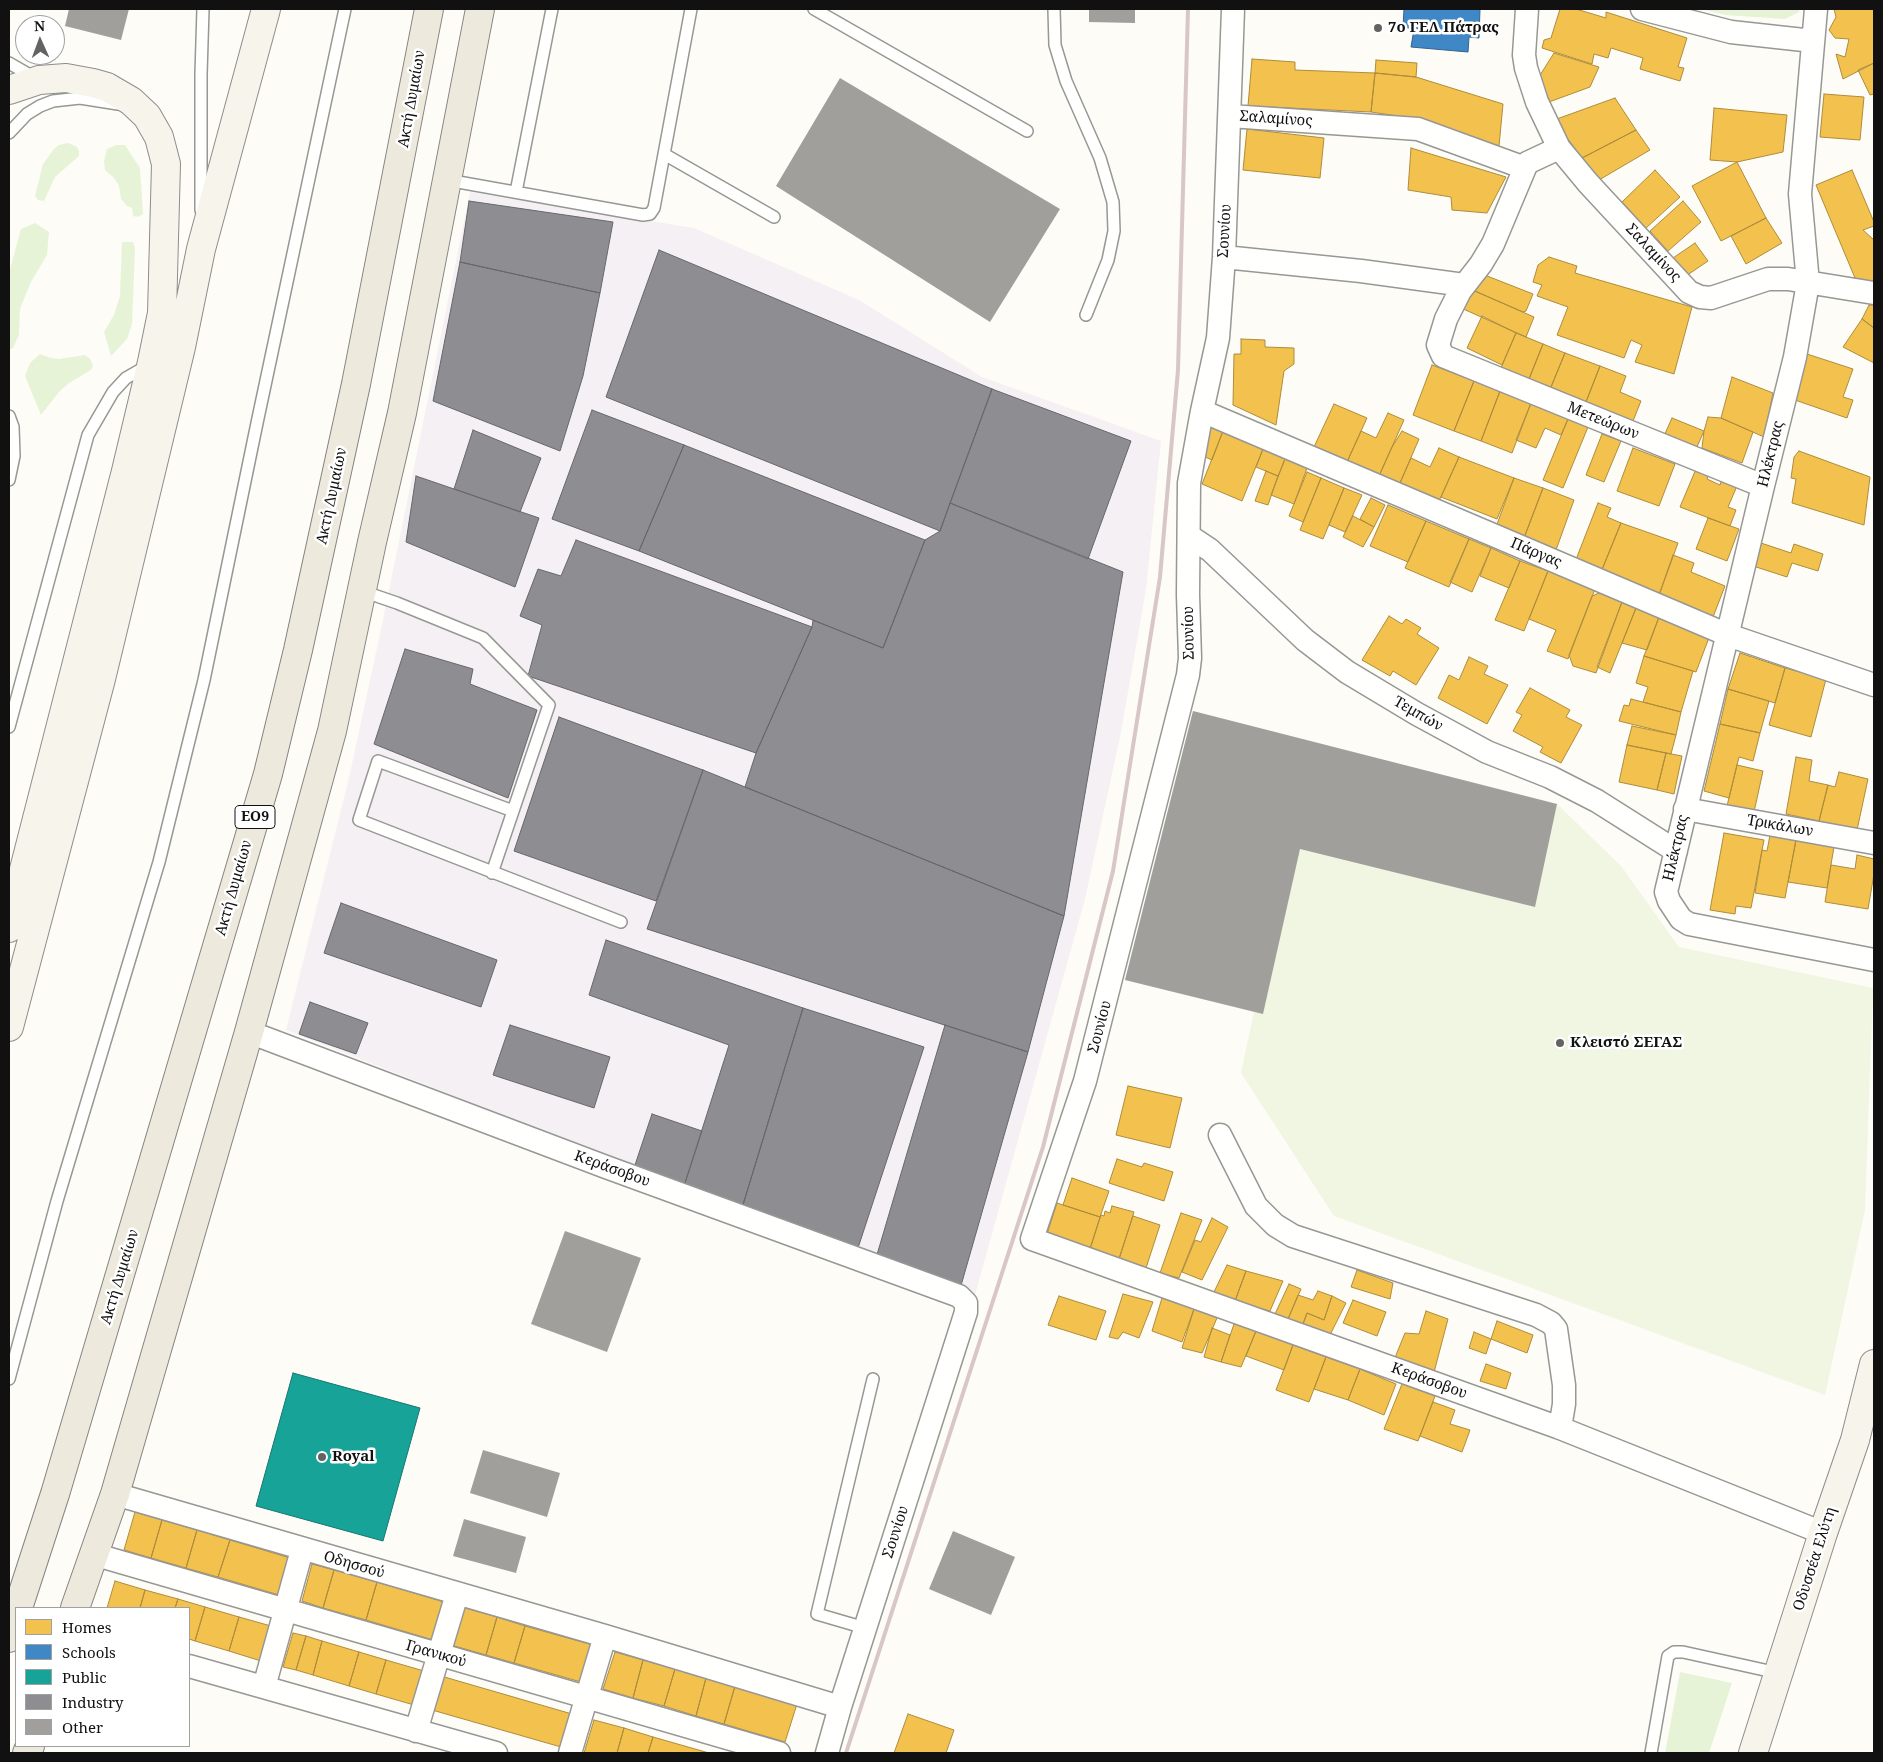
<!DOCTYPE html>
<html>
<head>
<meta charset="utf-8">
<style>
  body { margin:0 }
  #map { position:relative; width:1883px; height:1762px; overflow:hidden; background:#fdfcf7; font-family:"Noto Serif",serif }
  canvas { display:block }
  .frame { position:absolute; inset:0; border:10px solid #111; pointer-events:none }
  .legend { position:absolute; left:15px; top:1607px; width:175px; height:140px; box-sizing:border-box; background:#fff; border:1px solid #a0a0a0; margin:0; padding:6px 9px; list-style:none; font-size:15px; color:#111 }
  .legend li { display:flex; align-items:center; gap:10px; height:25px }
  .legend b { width:25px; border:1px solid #a0a0a0 }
  .north { position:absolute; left:15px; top:15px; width:50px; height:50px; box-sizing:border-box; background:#fff; border:1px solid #a0a0a0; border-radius:50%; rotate:358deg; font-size:14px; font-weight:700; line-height:20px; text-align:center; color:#111 }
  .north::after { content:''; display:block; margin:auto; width:18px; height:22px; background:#646362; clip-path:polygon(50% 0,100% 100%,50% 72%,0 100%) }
</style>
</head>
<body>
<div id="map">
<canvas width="1883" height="1762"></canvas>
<div class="frame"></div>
<ul class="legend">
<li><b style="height:14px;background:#f2c14e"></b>Homes</li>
<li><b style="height:14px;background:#3f88c5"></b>Schools</li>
<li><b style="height:14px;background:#17a398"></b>Public</li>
<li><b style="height:14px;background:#8d8d92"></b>Industry</li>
<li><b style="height:14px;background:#a19f9c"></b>Other</li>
</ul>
<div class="north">N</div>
</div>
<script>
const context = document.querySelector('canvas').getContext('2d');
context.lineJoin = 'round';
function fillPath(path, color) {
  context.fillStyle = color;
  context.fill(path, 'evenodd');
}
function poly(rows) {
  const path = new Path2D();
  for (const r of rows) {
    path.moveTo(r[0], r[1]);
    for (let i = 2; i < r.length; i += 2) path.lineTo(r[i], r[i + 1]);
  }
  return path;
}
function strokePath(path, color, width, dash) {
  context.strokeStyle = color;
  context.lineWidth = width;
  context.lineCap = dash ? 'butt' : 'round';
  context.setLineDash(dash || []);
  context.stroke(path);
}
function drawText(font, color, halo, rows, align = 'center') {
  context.font = font + ' "Noto Serif",serif';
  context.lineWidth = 5;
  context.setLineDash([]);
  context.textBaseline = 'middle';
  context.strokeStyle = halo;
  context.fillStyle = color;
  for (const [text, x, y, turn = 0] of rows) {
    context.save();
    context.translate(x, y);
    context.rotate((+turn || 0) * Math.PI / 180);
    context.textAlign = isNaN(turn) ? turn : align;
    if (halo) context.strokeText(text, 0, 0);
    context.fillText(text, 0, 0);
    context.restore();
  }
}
const industrial = poly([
  [470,192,694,228,859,300,982,377,1161,441,1146,589,1121,732,1085,899,975,1295,455,1103,457,1097,286,1030,349,778,383,620]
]);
const green = poly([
  [1701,9,1799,9,1799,12,1785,19,1725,15],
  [68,143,77,147,79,151,79,156,55,177,44,201,38,200,35,196,43,164,54,149,59,145],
  [116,145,125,145,140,168,143,214,138,217,133,216,132,208,127,206,121,199,119,186,114,178,105,170,104,161,107,149],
  [35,223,49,232,47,255,31,282,20,309,19,335,13,348,9,350,9,273,21,229],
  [122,242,133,242,135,248,132,324,127,339,111,356,104,332,114,315,120,296],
  [40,354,51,358,59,359,85,355,90,359,93,365,91,370,69,383,59,392,41,415,25,376,30,363],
  [1680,1672,1732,1683,1709,1753,1665,1753]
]);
const pitch = poly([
  [1193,711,1557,804,1621,866,1679,947,1873,988,1865,1210,1825,1395,1334,1216,1241,1073,1254,1012,1125,980]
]);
const homes = poly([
  [1560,9,1576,9,1606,18,1606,12,1687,38,1678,67,1684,68,1680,81,1640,69,1643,58,1611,48,1608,58,1594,54,1592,64,1542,48,1544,40,1551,38,1560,9],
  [1834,9,1874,9,1874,63,1843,79,1836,54,1845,57,1849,39,1835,38,1829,30,1836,17,1834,9],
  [1554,53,1599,67,1590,87,1549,102,1537,80,1554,53],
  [1252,59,1295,62,1295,70,1375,73,1371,112,1248,106,1252,59],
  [1376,60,1417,63,1416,77,1375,73,1376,60],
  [1874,63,1874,94,1870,95,1858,70,1874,63],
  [1375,73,1416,77,1503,104,1499,146,1424,120,1371,112,1375,73],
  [1824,94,1864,97,1860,140,1820,137,1824,94],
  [1615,98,1636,130,1582,158,1554,120,1615,98],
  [1714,108,1787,115,1783,152,1737,162,1710,160,1714,108],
  [1247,129,1324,138,1320,178,1243,170,1247,129],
  [1636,130,1650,150,1599,180,1582,158,1636,130],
  [1411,148,1506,177,1487,213,1452,210,1451,197,1408,190,1411,148],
  [1737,162,1766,218,1721,241,1692,186,1737,162],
  [1655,170,1680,197,1646,228,1622,202,1655,170],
  [1852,170,1874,222,1874,226,1863,230,1874,240,1874,282,1855,278,1816,185,1852,170],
  [1683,201,1701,222,1668,251,1650,231,1683,201],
  [1766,218,1782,243,1746,264,1731,236,1766,218],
  [1695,243,1708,261,1686,276,1673,258,1695,243],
  [1549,257,1577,266,1575,273,1692,307,1674,374,1635,362,1642,345,1631,340,1624,358,1557,335,1568,307,1537,296,1542,285,1533,282,1538,265,1549,257],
  [1482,274,1533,294,1526,311,1523,312,1475,291,1482,274],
  [1470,289,1534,317,1526,337,1461,308,1470,289],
  [1869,305,1874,305,1874,328,1862,319,1869,305],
  [1482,316,1516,333,1502,365,1467,348,1482,316],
  [1862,319,1874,328,1874,363,1843,347,1862,319],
  [1516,333,1543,344,1529,379,1501,368,1516,333],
  [1241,339,1265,340,1265,347,1294,348,1294,364,1284,371,1276,425,1233,405,1234,354,1241,354,1241,339],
  [1543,344,1565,353,1551,387,1529,379,1543,344],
  [1565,353,1600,366,1586,402,1551,387,1565,353],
  [1807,354,1853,369,1843,397,1853,400,1847,418,1792,399,1807,354],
  [1432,365,1474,381,1454,431,1413,415,1432,365],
  [1600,366,1626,376,1620,392,1641,401,1633,421,1586,402,1600,366],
  [1732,377,1773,393,1764,437,1721,418,1732,377],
  [1474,381,1500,391,1481,441,1454,431,1474,381],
  [1500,391,1531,403,1512,453,1481,441,1500,391],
  [1531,403,1568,419,1561,435,1545,428,1536,448,1516,440,1531,403],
  [1334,404,1367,418,1347,462,1314,447,1334,404],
  [1388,413,1404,420,1379,476,1347,462,1361,431,1376,438,1388,413],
  [1708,417,1721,418,1753,432,1742,463,1702,448,1704,431,1708,417],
  [1672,418,1704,431,1696,449,1664,436,1672,418],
  [1568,419,1588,427,1563,488,1543,480,1568,419],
  [1207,424,1223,431,1212,460,1203,456,1207,424],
  [1223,431,1263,449,1242,501,1202,484,1223,431],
  [1402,431,1419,439,1400,483,1379,476,1392,447,1402,431],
  [1602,434,1621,441,1604,482,1586,475,1602,434],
  [1439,448,1459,457,1439,501,1400,483,1411,458,1430,467,1439,448],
  [1633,448,1675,464,1659,506,1617,491,1633,448],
  [1263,449,1285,459,1278,476,1256,467,1263,449],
  [1799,451,1870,477,1864,525,1792,503,1796,479,1791,478,1794,457,1799,451],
  [1459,457,1514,478,1497,519,1441,497,1459,457],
  [1285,459,1307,468,1294,504,1271,495,1285,459],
  [1696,469,1709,474,1707,479,1720,485,1722,479,1737,486,1728,507,1736,510,1730,526,1680,507,1696,469],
  [1266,471,1278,476,1268,505,1255,501,1266,471],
  [1307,472,1321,478,1303,522,1289,516,1307,472],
  [1321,478,1344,488,1323,539,1300,530,1321,478],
  [1514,478,1543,488,1524,538,1496,527,1514,478],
  [1344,488,1362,495,1345,532,1329,525,1344,488],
  [1543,488,1574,500,1556,550,1524,538,1543,488],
  [1371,498,1385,505,1374,527,1360,519,1371,498],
  [1598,503,1611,508,1607,517,1621,523,1601,572,1575,562,1598,503],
  [1388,505,1426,521,1408,562,1370,546,1388,505],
  [1353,516,1374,527,1363,547,1343,537,1353,516],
  [1708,518,1739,529,1727,561,1696,549,1708,518],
  [1426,521,1469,539,1449,587,1405,568,1426,521],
  [1621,523,1678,543,1659,595,1601,572,1621,523],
  [1469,539,1491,548,1472,592,1450,582,1469,539],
  [1761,543,1791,553,1794,544,1823,554,1818,571,1792,563,1787,577,1753,566,1761,543],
  [1491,548,1520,561,1509,588,1480,576,1491,548],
  [1673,555,1694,563,1691,572,1725,586,1713,617,1659,595,1673,555],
  [1520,561,1548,571,1524,631,1495,620,1520,561],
  [1548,571,1595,589,1568,659,1547,651,1556,630,1529,619,1548,571],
  [1599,593,1622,602,1596,673,1573,666,1569,655,1592,596,1599,593],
  [1622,602,1636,608,1610,673,1597,667,1622,602],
  [1636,608,1659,617,1647,650,1622,643,1636,608],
  [1389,616,1402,624,1406,619,1421,628,1417,634,1439,648,1416,685,1393,671,1390,676,1362,660,1389,616],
  [1659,617,1710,635,1696,672,1644,656,1659,617],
  [1740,653,1785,668,1775,703,1728,689,1740,653],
  [1644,656,1693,671,1681,712,1643,702,1648,687,1636,683,1644,656],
  [1469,657,1488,666,1484,674,1508,685,1487,724,1438,698,1449,675,1459,680,1469,657],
  [1785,668,1826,679,1811,737,1769,725,1785,668],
  [1530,688,1570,710,1566,717,1582,725,1561,763,1540,752,1543,747,1513,731,1522,715,1516,712,1530,688],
  [1728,689,1769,701,1760,733,1720,724,1728,689],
  [1631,699,1681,712,1676,735,1619,721,1624,705,1629,706,1631,699],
  [1720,724,1760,733,1753,761,1739,757,1729,798,1704,791,1720,724],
  [1632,726,1676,735,1671,754,1627,745,1632,726],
  [1627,745,1666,753,1657,790,1619,782,1627,745],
  [1666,753,1682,756,1674,794,1657,790,1666,753],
  [1796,757,1812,760,1809,781,1828,785,1819,821,1786,814,1796,757],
  [1737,765,1763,771,1754,812,1727,806,1737,765],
  [1839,772,1868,779,1857,830,1819,821,1828,785,1835,787,1839,772],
  [1724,833,1764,840,1751,908,1736,906,1735,914,1710,910,1724,833],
  [1770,835,1796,840,1785,898,1755,893,1762,850,1767,851,1770,835],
  [1796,840,1834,847,1827,888,1788,882,1796,840],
  [1857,855,1874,859,1874,874,1868,909,1825,902,1831,865,1855,869,1857,855],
  [1128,1086,1182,1098,1170,1148,1116,1135,1128,1086],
  [1117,1159,1142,1167,1144,1163,1173,1172,1164,1201,1109,1183,1117,1159],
  [1072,1178,1109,1191,1100,1217,1063,1205,1072,1178],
  [1057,1203,1100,1217,1090,1249,1047,1234,1057,1203],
  [1112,1206,1134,1212,1119,1259,1090,1249,1101,1215,1104,1216,1105,1211,1110,1213,1112,1206],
  [1181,1213,1202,1220,1179,1278,1160,1273,1181,1213],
  [1133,1216,1160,1225,1146,1268,1119,1259,1133,1216],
  [1212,1218,1228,1227,1202,1280,1182,1272,1195,1240,1201,1242,1212,1218],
  [1227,1265,1246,1271,1235,1301,1214,1292,1227,1265],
  [1357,1270,1393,1283,1390,1299,1351,1287,1357,1270],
  [1246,1271,1283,1281,1270,1311,1235,1301,1246,1271],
  [1289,1284,1301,1289,1288,1319,1275,1314,1289,1284],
  [1318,1291,1332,1296,1324,1320,1307,1313,1303,1324,1288,1319,1298,1295,1313,1300,1318,1291],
  [1123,1294,1153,1302,1139,1338,1123,1332,1118,1339,1109,1337,1123,1294],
  [1059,1296,1106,1311,1096,1340,1048,1325,1059,1296],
  [1332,1296,1346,1303,1330,1335,1303,1324,1307,1313,1324,1320,1332,1296],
  [1162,1298,1194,1309,1182,1342,1152,1331,1162,1298],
  [1353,1300,1386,1312,1377,1336,1343,1323,1353,1300],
  [1194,1309,1217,1318,1202,1353,1182,1348,1194,1309],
  [1426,1311,1448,1319,1433,1376,1394,1360,1405,1333,1419,1334,1426,1311],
  [1497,1321,1533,1335,1527,1353,1491,1339,1497,1321],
  [1234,1324,1256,1331,1241,1367,1221,1362,1234,1324],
  [1212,1328,1230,1335,1221,1362,1204,1357,1212,1328],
  [1256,1331,1293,1345,1284,1370,1246,1356,1256,1331],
  [1474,1332,1491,1339,1486,1354,1469,1348,1474,1332],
  [1293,1345,1326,1357,1309,1402,1276,1390,1293,1345],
  [1326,1357,1360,1369,1348,1400,1314,1389,1326,1357],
  [1486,1364,1511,1373,1506,1389,1480,1381,1486,1364],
  [1360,1369,1396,1384,1384,1415,1348,1400,1360,1369],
  [1402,1384,1435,1396,1418,1441,1384,1429,1402,1384],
  [1433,1402,1455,1410,1450,1424,1470,1430,1462,1452,1420,1436,1433,1402],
  [135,1512,162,1520,151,1558,124,1550,135,1512],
  [162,1520,197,1530,186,1568,151,1558,162,1520],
  [197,1530,230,1540,218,1577,186,1568,197,1530],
  [230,1540,290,1558,279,1595,218,1577,230,1540],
  [312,1564,334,1570,323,1608,302,1601,312,1564],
  [334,1570,377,1582,366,1620,323,1608,334,1570],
  [115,1581,145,1590,140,1608,107,1608,115,1581],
  [377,1582,444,1602,433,1640,366,1620,377,1582],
  [145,1590,178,1599,175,1608,140,1608,145,1590],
  [178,1599,205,1607,195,1641,189,1639,189,1608,175,1608,178,1599],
  [205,1607,239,1617,229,1651,195,1641,205,1607],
  [462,1607,497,1617,486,1655,451,1645,462,1607],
  [239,1617,271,1626,261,1661,229,1651,239,1617],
  [497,1617,525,1626,514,1663,486,1655,497,1617],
  [525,1626,593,1645,581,1682,514,1663,525,1626],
  [293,1633,306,1636,296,1670,283,1667,293,1633],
  [306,1636,322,1641,313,1675,296,1670,306,1636],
  [322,1641,359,1652,349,1686,313,1675,322,1641],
  [359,1652,386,1660,376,1694,349,1686,359,1652],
  [615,1652,643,1660,633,1698,603,1689,615,1652],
  [386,1660,424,1671,414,1705,376,1694,386,1660],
  [643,1660,675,1669,664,1706,633,1698,643,1660],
  [675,1669,706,1678,696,1716,664,1706,675,1669],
  [441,1676,572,1714,561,1747,432,1710,441,1676],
  [706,1678,735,1686,724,1724,696,1716,706,1678],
  [735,1686,797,1704,785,1742,724,1724,735,1686],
  [908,1714,954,1730,946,1753,894,1753,908,1714],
  [594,1720,624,1728,617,1753,584,1753,594,1720],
  [624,1728,653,1737,648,1753,617,1753,624,1728],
  [653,1737,709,1753,648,1753,653,1737]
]);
const schools = poly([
  [1404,9,1480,9,1479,38,1469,37,1468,52,1411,47,1414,29,1403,27,1404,9]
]);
const public = poly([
  [293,1373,420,1408,383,1541,256,1506,293,1373]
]);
const industry = poly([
  [469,201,613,222,600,293,460,262,469,201],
  [659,250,992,389,940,531,606,397,659,250],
  [460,262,600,293,583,376,560,451,433,401,460,262],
  [992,389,1131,441,1088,559,950,503,992,389],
  [592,410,684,445,639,551,552,519,592,410],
  [473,430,541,458,520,512,454,489,473,430],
  [684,445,925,540,883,648,639,551,684,445],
  [416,476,539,518,515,587,406,542,416,476],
  [950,503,1123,572,1064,916,745,787,756,753,812,627,813,620,883,648,925,540,940,531,950,503],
  [576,540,812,627,756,753,528,676,542,625,520,616,538,569,561,576,576,540],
  [405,649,473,669,470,684,537,710,508,798,374,744,405,649],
  [559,717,703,770,656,901,514,851,559,717],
  [703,770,1064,916,1028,1052,647,929,703,770],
  [341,903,497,960,481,1007,324,953,341,903],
  [606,940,803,1008,742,1208,684,1186,729,1045,589,995,606,940],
  [310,1002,368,1023,356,1054,299,1034,310,1002],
  [803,1008,924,1047,857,1251,742,1208,803,1008],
  [510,1025,610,1057,594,1108,493,1075,510,1025],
  [945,1025,1028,1052,960,1289,876,1258,945,1025],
  [652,1114,702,1131,684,1186,634,1168,652,1114]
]);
const building = poly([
  [69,9,129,9,121,40,65,26],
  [1089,9,1135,9,1135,23,1089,22],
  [840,78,1060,209,990,322,776,186],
  [1193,711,1557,804,1535,907,1300,849,1263,1014,1125,980],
  [565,1231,641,1258,607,1352,531,1324],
  [483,1450,560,1473,547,1517,470,1493],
  [464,1519,526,1537,516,1573,453,1556],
  [953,1531,1015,1557,991,1615,929,1589]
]);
const service = poly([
  [814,9,1027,131],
  [1054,9,1055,45,1066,81,1100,158,1113,202,1114,231,1108,260,1086,315],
  [9,63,35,78],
  [9,133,27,114,40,106,53,101,80,98,118,104],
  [664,154,774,217],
  [447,180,643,215,650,214,654,208,691,9],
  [516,192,552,9],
  [201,210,201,74,203,9],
  [9,416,13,427,14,456,9,480],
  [362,591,397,603,483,638,549,705,492,873],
  [9,727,88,435,113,392,126,378,147,366],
  [513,811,378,761,359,820,621,922],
  [9,1379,57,1201,159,862,204,680,257,423,345,9],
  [865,1628,817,1614,873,1379],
  [1651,1753,1668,1656,1674,1652,1683,1652,1778,1673]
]);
const minor = poly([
  [1233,9,1224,257,1218,338,1202,411,1189,483,1188,595,1190,658,1188,675,1085,1081,1032,1239,1560,1428,1823,1533],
  [1527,9,1524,55,1526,68,1537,102,1559,148],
  [1642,9,1731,32,1813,41],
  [1816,9,1800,194,1808,283,1795,357,1763,486,1666,892,1669,901,1681,919,1689,924,1874,960],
  [1230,116,1418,129,1525,168],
  [1224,257,1361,271,1464,285],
  [1202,411,1728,635,1874,685],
  [1763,486,1443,356,1438,345,1446,319,1460,291,1481,264,1493,244,1527,163,1559,148,1588,183,1689,292,1700,297,1711,298,1768,279,1788,279,1874,293],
  [1189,536,1210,550,1305,640,1347,672,1417,714,1487,752,1550,777,1597,801,1676,851],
  [1685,809,1874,843],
  [249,1032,606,1167,959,1296,966,1303,966,1312,840,1707,827,1753],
  [1220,1135,1256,1206,1275,1225,1293,1236,1536,1315,1551,1323,1556,1329,1564,1385,1564,1404,1560,1428],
  [115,1494,605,1636,840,1707],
  [93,1554,779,1753],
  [189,1666,496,1753],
  [264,1687,302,1550],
  [416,1731,457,1594],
  [570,1753,605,1636]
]);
const secondary = poly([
  [9,90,39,80,66,78,93,83,107,87,131,101,147,116,159,137,166,164,162,313,152,362,126,471,9,928],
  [9,1027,101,679,181,347,201,249,266,9],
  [1753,1753,1823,1533,1855,1440,1874,1364]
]);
const primary = poly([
  [18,1608,55,1494,268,774,298,650,356,384,429,9],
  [75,1608,115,1494,249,1032,332,731,372,542,402,413,480,9],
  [9,1638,16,1615],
  [27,1753,30,1746]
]);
const rail = poly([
  [846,1753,1043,1147,1113,871,1160,577,1178,370,1188,9]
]);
const markers = [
  [1378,28,5,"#646362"],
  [1560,1043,5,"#646362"],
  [322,1457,5,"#646362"]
];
const shields = [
  [255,817,40]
];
const shieldNames = [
  ["ΕΟ9",255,817]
];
const poiNames = [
  ["7ο ΓΕΛ Πάτρας",1388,28],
  ["Κλειστό ΣΕΓΑΣ",1570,1043],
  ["Royal",332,1457]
];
const streetNames = [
  ["Ακτή Δυμαίων",412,99,-80],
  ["Σαλαμίνος",1276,119,4],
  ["Σουνίου",1225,231,-87],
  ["Σαλαμίνος",1653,253,47],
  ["Μετεώρων",1603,421,22],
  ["Ηλέκτρας",1771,454,-76],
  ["Ακτή Δυμαίων",332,496,-78],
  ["Πάργας",1536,553,23],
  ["Σουνίου",1189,633,-91],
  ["Τεμπών",1418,714,30],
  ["Τρικάλων",1780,826,10],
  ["Ηλέκτρας",1676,848,-77],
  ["Ακτή Δυμαίων",234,888,-74],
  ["Σουνίου",1100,1027,-75],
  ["Κεράσοβου",612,1169,20],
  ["Ακτή Δυμαίων",120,1277,-73],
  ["Κεράσοβου",1429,1381,20],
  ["Σουνίου",896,1532,-72],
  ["Οδυσσέα Ελύτη",1815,1559,-72],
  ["Οδησσού",354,1565,16],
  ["Γρανικού",436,1654,16]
];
fillPath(industrial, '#f5f0f3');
fillPath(green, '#e7f3d7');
fillPath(pitch, '#f0f6e1');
fillPath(homes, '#f2c14e');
strokePath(homes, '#ae8c3c', 1);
fillPath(schools, '#3f88c5');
strokePath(schools, '#31648f', 1);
fillPath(public, '#17a398');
strokePath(public, '#157770', 1);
fillPath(industry, '#8d8d92');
strokePath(industry, '#68686b', 1);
fillPath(building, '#a19f9c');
strokePath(service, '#979795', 14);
strokePath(minor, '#979795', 25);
strokePath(secondary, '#8e8d8b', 30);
strokePath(primary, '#858482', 30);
strokePath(service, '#fffffe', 11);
strokePath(minor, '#fffffe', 22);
strokePath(secondary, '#f6f4eb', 28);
strokePath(primary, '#ede9dc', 28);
strokePath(rail, '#d9c6c7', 4);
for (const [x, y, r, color] of markers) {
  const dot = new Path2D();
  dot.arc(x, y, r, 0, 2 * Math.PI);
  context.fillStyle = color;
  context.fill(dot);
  strokePath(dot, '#fff', 2);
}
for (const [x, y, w] of shields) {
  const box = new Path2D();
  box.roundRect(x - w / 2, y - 11.5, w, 23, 4);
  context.fillStyle = '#fff';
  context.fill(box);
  strokePath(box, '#111', 1);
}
drawText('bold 14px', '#111', null, shieldNames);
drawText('bold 15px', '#111', '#fff', poiNames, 'left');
drawText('15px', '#111', '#fff', streetNames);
</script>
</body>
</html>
